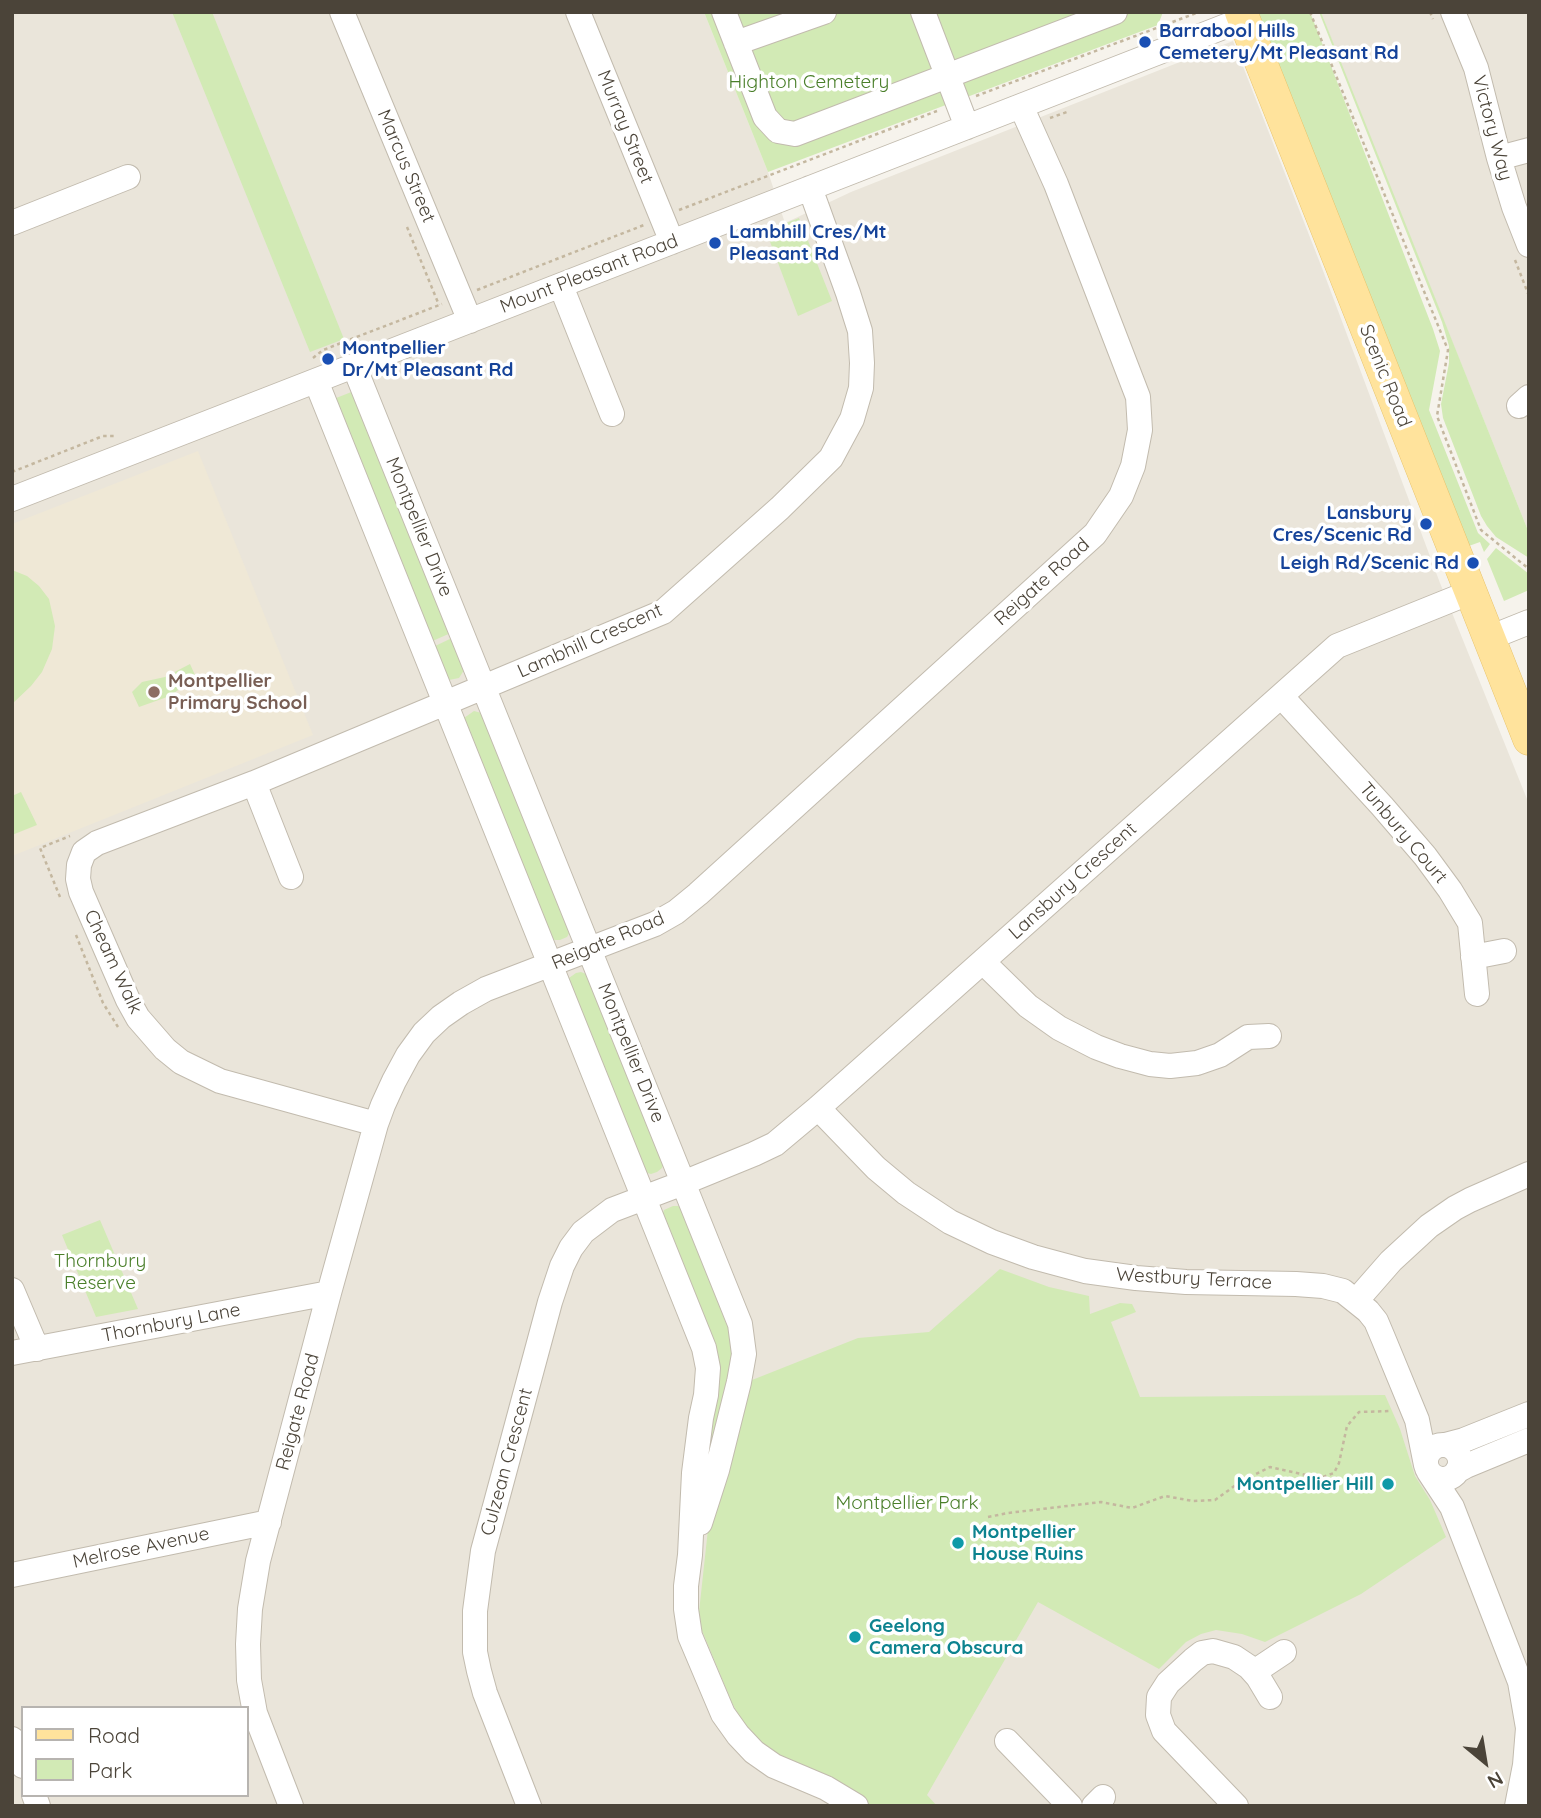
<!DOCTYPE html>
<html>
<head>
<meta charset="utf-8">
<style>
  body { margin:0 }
  #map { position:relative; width:1541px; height:1818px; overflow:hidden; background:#f6f3ec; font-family:Quicksand,sans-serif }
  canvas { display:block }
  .frame { position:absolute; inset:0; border:14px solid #4b4439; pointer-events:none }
  .legend { position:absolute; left:21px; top:1706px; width:228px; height:91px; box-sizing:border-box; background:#fff; border:2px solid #b7b4b0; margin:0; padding:9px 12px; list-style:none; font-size:21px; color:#4b4439 }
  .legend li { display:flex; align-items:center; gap:14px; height:35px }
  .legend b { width:35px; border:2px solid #b7b4b0 }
  .north { position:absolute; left:1450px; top:1727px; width:70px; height:70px; -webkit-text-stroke:5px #fff; paint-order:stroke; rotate:150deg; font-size:19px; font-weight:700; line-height:28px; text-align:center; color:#4b4439 }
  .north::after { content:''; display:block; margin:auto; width:24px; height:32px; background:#4b4439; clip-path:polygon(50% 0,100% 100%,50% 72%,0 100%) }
</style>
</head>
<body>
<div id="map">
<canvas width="1541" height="1818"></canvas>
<div class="frame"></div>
<ul class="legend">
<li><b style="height:9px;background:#ffe39c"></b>Road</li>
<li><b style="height:19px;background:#d2eab5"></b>Park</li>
</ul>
<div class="north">N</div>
</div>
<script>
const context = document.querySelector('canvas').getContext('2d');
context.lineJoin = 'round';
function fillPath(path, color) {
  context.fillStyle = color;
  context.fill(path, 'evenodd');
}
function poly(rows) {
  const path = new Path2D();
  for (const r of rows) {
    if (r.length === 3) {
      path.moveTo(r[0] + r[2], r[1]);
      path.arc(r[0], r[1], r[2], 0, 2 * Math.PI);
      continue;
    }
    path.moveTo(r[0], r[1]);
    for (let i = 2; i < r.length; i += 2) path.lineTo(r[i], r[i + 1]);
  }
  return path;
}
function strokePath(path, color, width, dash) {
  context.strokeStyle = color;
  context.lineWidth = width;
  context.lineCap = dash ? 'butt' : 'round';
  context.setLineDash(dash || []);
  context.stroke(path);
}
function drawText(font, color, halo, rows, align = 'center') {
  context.font = font + ' Quicksand,sans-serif';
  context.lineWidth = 7;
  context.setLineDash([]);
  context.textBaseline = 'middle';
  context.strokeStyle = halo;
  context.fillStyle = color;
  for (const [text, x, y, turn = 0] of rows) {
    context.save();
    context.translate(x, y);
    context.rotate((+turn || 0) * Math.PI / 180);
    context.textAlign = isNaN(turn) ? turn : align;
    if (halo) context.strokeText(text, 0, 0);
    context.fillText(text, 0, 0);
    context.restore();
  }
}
const residential = poly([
  [12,12,704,12,768,172,785,223,851,192,1233,41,1322,268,1440,583,1529,804,1529,1806,12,1806],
  [23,1708,247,1708,247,1795,23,1795],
  [1321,12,1529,12,1529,533,1342,67]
]);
const education = poly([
  [198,451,313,735,12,856,12,524]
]);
const green = poly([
  [172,12,212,12,344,339,310,352],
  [704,12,1163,12,1158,25,768,172],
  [1253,12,1310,12,1433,329,1440,351,1429,410,1478,533,1490,544,1484,552,1480,542,1466,547],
  [1319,12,1321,12,1529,533,1529,558,1496,537,1487,526,1481,516,1443,418,1441,404,1449,363,1449,346,1442,322],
  [799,218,832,301,798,316,766,231],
  [354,391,453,632,428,643,331,400],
  [1496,548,1529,574,1529,590,1504,601,1487,559],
  [12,570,27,576,39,586,49,599,55,626,52,649,42,672,31,686,12,704],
  [454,637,464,670,459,678,449,680,431,648],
  [190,664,195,675,193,679,170,696,139,707,132,692,142,682,165,677],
  [474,711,485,714,571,930,567,937,560,940,555,940,550,938,464,718],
  [21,792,37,825,12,835,12,796],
  [581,972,586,974,664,1163,662,1168,657,1172,651,1174,644,1172,567,982,569,978,576,973],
  [673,1206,678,1206,684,1209,738,1348,703,1499,713,1385,662,1215,664,1210],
  [100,1220,138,1309,96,1317,62,1235],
  [1000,1269,1049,1287,1089,1296,1090,1314,1120,1303,1132,1304,1136,1312,1111,1322,1140,1397,1385,1395,1400,1429,1415,1476,1430,1500,1446,1537,1361,1594,1265,1642,1242,1634,1216,1630,1201,1634,1186,1642,1159,1669,1038,1602,927,1795,937,1806,871,1806,858,1794,788,1763,754,1738,741,1719,732,1703,698,1621,709,1520,747,1382,858,1338,929,1332]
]);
const path = poly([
  [1310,12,1448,350,1437,416,1481,530,1529,569],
  [1430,12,1433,19],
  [976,96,1199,12],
  [1050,118,1067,112],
  [679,210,937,111],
  [407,227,439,305],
  [1515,260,1529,296],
  [477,290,644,225],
  [313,358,323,350,442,304],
  [12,472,103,436,115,436],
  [60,897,40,848,70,836],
  [76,935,103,1003,118,1027],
  [988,1517,1008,1513,1101,1502,1132,1508,1165,1496,1193,1501,1215,1500,1240,1482,1270,1467,1320,1478,1334,1473,1339,1463,1347,1426,1359,1412,1391,1411]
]);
const minor = poly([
  [342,12,470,321],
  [578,12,672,242],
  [724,12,765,117,778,131,795,134,1115,12],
  [923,12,967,127],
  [1453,12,1476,68,1499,158,1514,207,1529,245],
  [736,43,824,12],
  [1499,158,1529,150],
  [12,223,128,177],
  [561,286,612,414],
  [354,366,740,1324,744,1354,739,1382,717,1470,700,1523],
  [316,381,704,1348,708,1368,706,1395,701,1418,694,1473,690,1555,686,1586,686,1609,690,1636,723,1714,738,1735,754,1752,774,1766,826,1788,856,1806],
  [1519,406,1529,397],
  [12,499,1244,19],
  [1489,638,1529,622],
  [1281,696,1382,806,1425,856,1450,890,1470,923,1477,994],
  [254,783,291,877],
  [1473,957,1504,951],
  [983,962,1028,1006,1059,1028,1096,1047,1120,1056,1150,1064,1170,1066,1197,1063,1220,1055,1248,1037,1269,1036],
  [818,1108,876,1168,906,1193,950,1222,992,1242,1033,1257,1085,1271,1136,1278,1186,1282,1296,1284,1323,1286,1343,1291,1368,1311,1376,1321,1384,1340,1417,1420,1426,1465],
  [376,1124,220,1081,181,1062,165,1049,138,1018,128,1000,81,892,78,879,79,865,84,852,97,843,254,783,663,612,780,508,831,458,852,419,861,388,862,363,860,331,848,293,810,188],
  [12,1290,37,1349],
  [1356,1301,1391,1261,1429,1226,1455,1208,1470,1200,1529,1174],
  [12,1353,329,1293],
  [1443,1462,17],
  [1445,1445,1464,1440,1529,1414],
  [1457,1471,1466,1466,1529,1440],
  [1429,1472,1452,1507,1520,1682,1528,1728,1525,1765,1517,1806],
  [12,1575,269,1522],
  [1254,1672,1284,1652],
  [12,1739,23,1766],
  [1007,1741,1070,1806],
  [34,1795,38,1806],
  [291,1806,255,1713,249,1680,248,1644,250,1609,258,1561,329,1293,376,1124,383,1105,394,1081,408,1055,424,1033,441,1017,461,1003,486,989,655,924,676,912,698,894,1095,534,1121,496,1133,466,1140,430,1138,397,1056,184,1021,106],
  [529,1806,485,1693,479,1671,475,1652,475,1611,483,1551,550,1302,562,1266,571,1248,583,1232,612,1210,683,1183,754,1154,775,1144,818,1108,1337,646,1471,592],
  [1094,1806,1103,1797],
  [1236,1806,1164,1731,1158,1715,1159,1697,1168,1683,1193,1660,1202,1653,1213,1651,1234,1657,1249,1667,1258,1677,1270,1697]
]);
const major = poly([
  [1241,12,1529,739]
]);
const markers = [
  [1145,42,7,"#1a4fb4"],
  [715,243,7,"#1a4fb4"],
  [328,359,7,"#1a4fb4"],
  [1426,524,7,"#1a4fb4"],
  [1473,563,7,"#1a4fb4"],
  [154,692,7,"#8d6e63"],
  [1388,1484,7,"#0f9aa8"],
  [958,1543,7,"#0f9aa8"],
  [855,1637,7,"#0f9aa8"]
];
const transitNames = [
  ["Barrabool Hills",1159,31],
  ["Cemetery/Mt Pleasant Rd",1159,53],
  ["Lambhill Cres/Mt",729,232],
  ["Pleasant Rd",729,254],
  ["Montpellier",342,348],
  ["Dr/Mt Pleasant Rd",342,370],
  ["Lansbury",1412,513,"right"],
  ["Cres/Scenic Rd",1412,535,"right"],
  ["Leigh Rd/Scenic Rd",1459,563,"right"]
];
const parkNames = [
  ["Highton Cemetery",809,82],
  ["Thornbury",100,1261],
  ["Reserve",100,1283],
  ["Montpellier Park",907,1503]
];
const streetNames = [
  ["Murray Street",625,127,68],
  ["Victory Way",1492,128,75],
  ["Marcus Street",406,166,67],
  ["Mount Pleasant Road",589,274,-21],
  ["Scenic Road",1385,376,68],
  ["Montpellier Drive",419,527,68],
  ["Reigate Road",1042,582,-42],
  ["Lambhill Crescent",590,641,-24],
  ["Tunbury Court",1403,833,50],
  ["Lansbury Crescent",1073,881,-42],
  ["Reigate Road",608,941,-23],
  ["Cheam Walk",113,962,65],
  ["Montpellier Drive",631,1053,68],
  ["Westbury Terrace",1194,1279,3],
  ["Thornbury Lane",171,1323,-11],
  ["Reigate Road",298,1412,-75],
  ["Culzean Crescent",507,1462,-75],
  ["Melrose Avenue",141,1548,-12]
];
const educationNames = [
  ["Montpellier",168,681],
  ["Primary School",168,703]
];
const cultureNames = [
  ["Montpellier Hill",1374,1484,"right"],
  ["Montpellier",972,1532],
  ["House Ruins",972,1554],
  ["Geelong",869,1626],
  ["Camera Obscura",869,1648]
];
fillPath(residential, '#eae5da');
fillPath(education, '#efe8d6');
fillPath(green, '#d2eab5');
strokePath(minor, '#c2bbae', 26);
strokePath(major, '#e6c16a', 33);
strokePath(path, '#c4b79f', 2.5, [3.5, 3.5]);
strokePath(minor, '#fff', 24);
strokePath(major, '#ffe39c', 32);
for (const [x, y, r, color] of markers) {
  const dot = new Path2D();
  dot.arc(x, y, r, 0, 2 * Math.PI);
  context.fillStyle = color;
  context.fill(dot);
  strokePath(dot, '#fff', 2.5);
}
drawText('bold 19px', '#164399', '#fff', transitNames, 'left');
drawText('19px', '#4a7f2a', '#fff', parkNames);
drawText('19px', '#4b4439', '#fff', streetNames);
drawText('bold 19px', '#785e54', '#fff', educationNames, 'left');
drawText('bold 19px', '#0d838f', '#fff', cultureNames, 'left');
</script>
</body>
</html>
